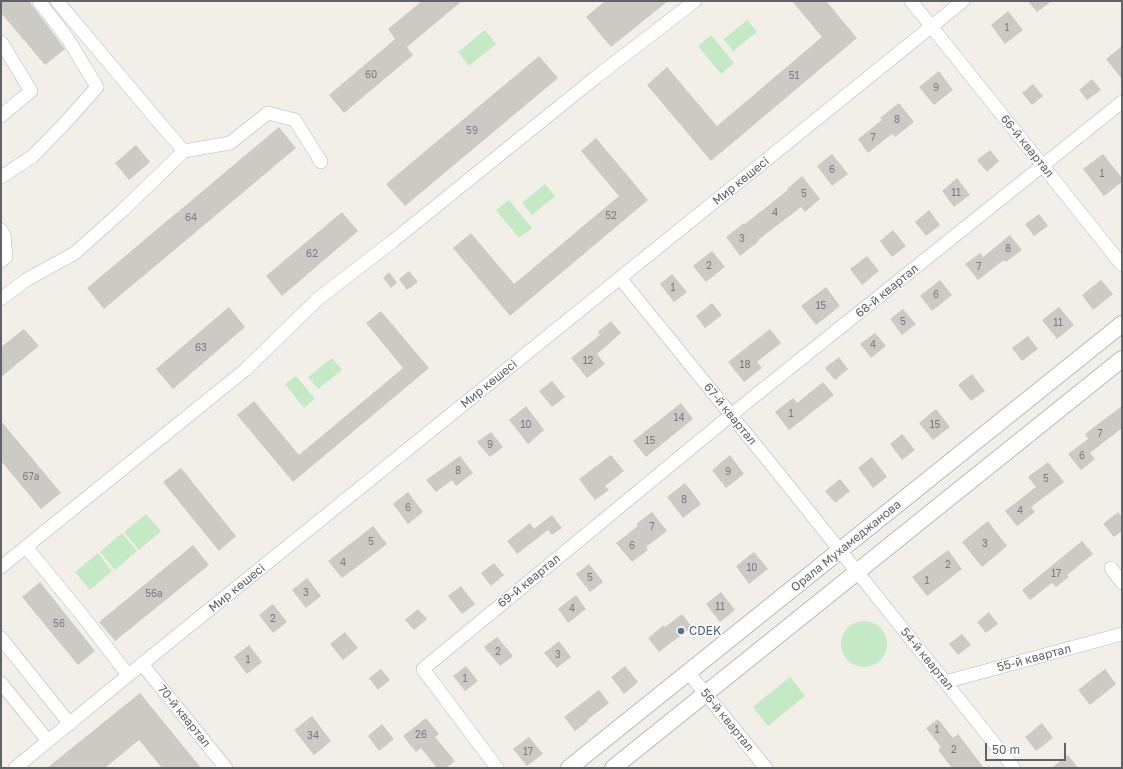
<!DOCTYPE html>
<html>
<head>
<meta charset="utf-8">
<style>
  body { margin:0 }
  #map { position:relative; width:1123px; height:769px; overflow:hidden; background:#f1efe8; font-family:"Golos Text",sans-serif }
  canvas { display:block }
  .frame { position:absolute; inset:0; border:2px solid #5f6368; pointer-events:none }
  .scale { position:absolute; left:985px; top:743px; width:81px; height:18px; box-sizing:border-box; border:2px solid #5f6368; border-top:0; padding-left:5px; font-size:12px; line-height:14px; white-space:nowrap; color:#5f6368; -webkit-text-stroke:3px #fff; paint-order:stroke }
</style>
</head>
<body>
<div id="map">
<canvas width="1123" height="769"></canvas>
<div class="frame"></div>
<div class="scale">50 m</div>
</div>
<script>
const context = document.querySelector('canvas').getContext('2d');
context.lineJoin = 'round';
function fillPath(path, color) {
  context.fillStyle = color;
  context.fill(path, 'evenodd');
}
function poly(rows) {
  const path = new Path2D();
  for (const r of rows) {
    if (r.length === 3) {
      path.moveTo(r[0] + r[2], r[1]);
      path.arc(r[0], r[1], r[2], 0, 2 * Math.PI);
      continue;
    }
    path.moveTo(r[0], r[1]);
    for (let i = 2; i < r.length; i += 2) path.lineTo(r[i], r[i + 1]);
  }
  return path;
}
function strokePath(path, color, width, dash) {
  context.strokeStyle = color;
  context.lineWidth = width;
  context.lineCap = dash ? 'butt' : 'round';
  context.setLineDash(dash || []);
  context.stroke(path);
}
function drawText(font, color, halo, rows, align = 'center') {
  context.font = font + ' "Golos Text",sans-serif';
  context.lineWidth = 3;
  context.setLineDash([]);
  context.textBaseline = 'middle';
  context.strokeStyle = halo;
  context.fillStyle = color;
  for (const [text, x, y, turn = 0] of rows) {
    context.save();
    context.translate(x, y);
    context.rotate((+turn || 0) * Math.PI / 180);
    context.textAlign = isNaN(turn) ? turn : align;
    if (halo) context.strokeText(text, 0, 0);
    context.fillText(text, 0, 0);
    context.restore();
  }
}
const green = poly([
  [747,20,757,32,733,51,724,39],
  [485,30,496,44,469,66,458,52],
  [711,35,734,63,721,74,698,46],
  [545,184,555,196,532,215,522,203],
  [509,200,532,228,519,238,496,210],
  [332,358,342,370,318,389,308,377],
  [296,376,315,399,304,408,285,384],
  [146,514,161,531,139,550,124,532],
  [122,533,137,551,115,570,100,552],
  [98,553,112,571,90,590,75,572],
  [864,644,23],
  [790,677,805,696,768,726,753,707]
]);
const building = poly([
  [1,1,29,1,65,49,45,65,1,13],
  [422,1,462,1,407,47,413,55,344,113,329,95,395,39,388,29],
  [605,1,668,1,611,47,586,17],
  [792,1,826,1,857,38,711,161,647,85,667,67,717,126,822,37],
  [1028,1,1052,1,1037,12],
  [1008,11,1023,30,1005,44,991,25],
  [1122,46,1122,79,1106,59],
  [539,56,558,78,405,206,386,184],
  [939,71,953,90,934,105,919,87],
  [1092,79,1101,90,1087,100,1079,90],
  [1033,84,1043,96,1032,105,1022,93],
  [899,103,914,122,895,137,892,134,868,153,858,139,882,120,880,118],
  [279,127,296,148,104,309,87,288],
  [596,138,648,200,510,316,453,248,471,233,514,284,619,196,581,151],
  [136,145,150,162,129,180,115,163],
  [990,150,999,161,987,172,977,160],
  [832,154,848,174,832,186,817,166],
  [1103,154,1122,178,1122,182,1104,196,1083,169],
  [802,176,820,199,805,212,801,207,758,240,759,241,740,256,726,237,744,223,745,224,788,190,787,189],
  [957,178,970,195,954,207,942,191],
  [929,210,940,225,926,236,915,222],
  [342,212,358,231,282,296,266,276],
  [1039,214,1048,226,1034,236,1025,224],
  [893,230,906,246,892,257,880,241],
  [1010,235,1022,250,1006,262,1004,260,978,280,965,264,980,253,983,257],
  [712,251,725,267,706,282,693,266],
  [867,256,879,271,862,285,850,269],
  [409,271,418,282,407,290,399,279],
  [389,272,397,283,391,288,383,278],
  [672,274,687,292,674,302,660,284],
  [940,280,952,295,932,311,920,296],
  [1101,280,1113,294,1093,310,1082,295],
  [826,287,840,306,816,325,801,306],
  [712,303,722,315,705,328,696,316],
  [229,307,245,327,173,389,156,369],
  [1059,307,1074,325,1057,339,1042,320],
  [903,309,916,324,902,335,890,319],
  [381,311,429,368,293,482,237,415,254,401,299,455,403,368,366,323],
  [611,321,621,333,597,354,605,364,587,378,571,358,600,335,598,332],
  [24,329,39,346,1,377,1,347],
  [770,329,781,343,757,362,762,368,744,382,728,362],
  [875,333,886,346,871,358,860,344],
  [1028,336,1038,349,1022,361,1012,348],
  [839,357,848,369,835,380,825,368],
  [972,374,985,391,971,401,958,385],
  [552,381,565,397,552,407,539,391],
  [823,382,834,395,789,430,775,412,793,398,797,403],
  [681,403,693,419,646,457,633,441],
  [526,406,544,430,528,444,509,420],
  [1122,406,1122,428,1090,453,1095,459,1081,470,1068,454,1088,439,1085,434],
  [936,409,950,427,933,440,919,423],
  [1,421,61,493,41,509,1,461],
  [491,432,503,447,490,457,477,442],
  [902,434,915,450,902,460,890,444],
  [611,455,624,471,605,486,609,490,595,500,579,479],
  [730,455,744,474,726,488,712,470],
  [460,456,473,473,456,486,452,480,436,492,426,480],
  [872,457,887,477,873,488,858,468],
  [1048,462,1064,482,1031,507,1035,512,1017,526,1005,511,1036,487,1028,477],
  [181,468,236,536,219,551,163,482],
  [840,479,850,491,835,503,825,491],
  [685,483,701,504,683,518,667,497],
  [408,492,423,512,408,524,393,504],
  [652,512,667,531,646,547,648,550,632,562,616,543,638,526,636,524],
  [1118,512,1122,517,1122,531,1114,537,1103,524],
  [552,515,562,528,552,535,548,530,517,554,507,541,530,523,534,529],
  [988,521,1007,546,982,567,962,542],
  [373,526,387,544,342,578,328,561],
  [1082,541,1093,554,1067,575,1069,577,1056,587,1052,583,1030,600,1022,590],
  [193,545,209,565,115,641,99,622],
  [948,550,962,569,927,596,912,577],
  [754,552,768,569,749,584,736,566],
  [494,563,504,575,491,586,481,573],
  [589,564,603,582,590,592,576,574],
  [307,578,321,596,306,608,292,590],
  [40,582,95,651,78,665,22,597],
  [461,586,475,604,462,614,448,596],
  [721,592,735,610,720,622,706,604],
  [576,595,586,609,568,623,558,609],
  [273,604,287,622,273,633,259,615],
  [418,609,427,619,414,630,405,620],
  [989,612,998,624,986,633,977,622],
  [682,614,692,627,659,652,648,638,664,625,665,627],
  [345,632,358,648,343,660,330,644],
  [962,634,971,645,958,655,949,644],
  [497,637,513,656,500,666,484,647],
  [559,641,571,657,557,668,544,653],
  [249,645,262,662,247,674,234,657],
  [466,666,478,681,465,691,453,676],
  [625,666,638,682,624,694,611,677],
  [381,669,390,680,378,690,369,678],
  [1105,669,1116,684,1090,705,1078,690],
  [599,690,609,703,587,720,588,721,575,731,564,717],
  [140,693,201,768,162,768,139,740,105,768,47,768],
  [312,716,331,741,314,755,294,730],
  [426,718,439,734,435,737,455,761,446,768,437,768,421,748,416,752,403,736],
  [938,719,953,738,958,734,984,768,952,768,938,750,941,747,926,728],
  [1042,723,1053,738,1036,751,1025,737],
  [382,724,394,739,379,751,368,736],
  [529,737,543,754,527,766,513,749],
  [1068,755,1078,768,1051,768]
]);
const minor = poly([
  [57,1,163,127,184,151,230,143,268,113,295,120,321,162],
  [911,1,1122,265],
  [1,42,31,91,1,116],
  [1,177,33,156,66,122,97,87,68,39,39,1],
  [1,230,4,235,6,257,1,261],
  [620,278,783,479,1014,768],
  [1,299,26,280,75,253,123,210,184,151],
  [26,547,82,615,128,675],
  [1,567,245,370,319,298,393,241,596,77,695,1],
  [1111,568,1122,583],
  [1,638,70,724],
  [142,664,226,768],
  [688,672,766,768],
  [945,682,1122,634],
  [1,683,48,741],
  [15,768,142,664,963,1],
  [497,768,423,669,731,415,1122,102]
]);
const tertiary = poly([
  [569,768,1122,324],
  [613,768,1122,359]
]);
const markers = [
  [681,631,4,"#5c6f8a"]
];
const numberNames = [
  ["1",1007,28],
  ["60",371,75],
  ["51",794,76],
  ["9",936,88],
  ["8",897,120],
  ["59",472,131],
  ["7",873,138],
  ["6",832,170],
  ["1",1102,174],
  ["11",956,193],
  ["5",804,194],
  ["4",775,213],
  ["52",611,216],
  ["64",191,218],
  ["3",742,239],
  ["8",1008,249],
  ["62",312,254],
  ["2",709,266],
  ["7",979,267],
  ["1",673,288],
  ["6",936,295],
  ["15",821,306],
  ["5",903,322],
  ["11",1058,323],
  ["4",873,345],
  ["63",201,348],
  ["12",588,361],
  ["18",745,365],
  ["1",791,414],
  ["14",679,418],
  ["10",526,425],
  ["15",935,425],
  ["7",1100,434],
  ["15",650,441],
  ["9",490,445],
  ["6",1082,456],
  ["8",458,471],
  ["9",728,472],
  ["67а",31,477],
  ["5",1046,479],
  ["8",684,500],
  ["6",408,508],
  ["4",1020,511],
  ["7",652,527],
  ["5",371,542],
  ["3",985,544],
  ["6",632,546],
  ["4",343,563],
  ["2",948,565],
  ["10",752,568],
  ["17",1056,574],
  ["5",590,578],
  ["1",927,581],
  ["3",306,593],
  ["56а",154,594],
  ["11",720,607],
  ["4",572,609],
  ["2",273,619],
  ["56",59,624],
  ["2",498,652],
  ["3",558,655],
  ["1",248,660],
  ["1",465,679],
  ["1",937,730],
  ["26",421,735],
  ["34",313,736],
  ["2",954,750],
  ["17",528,752]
];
const streetNames = [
  ["66-й квартал",1027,146,51],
  ["Мир көшесі",741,181,-39],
  ["68-й квартал",887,291,-39],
  ["Мир көшесі",489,384,-39],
  ["67-й квартал",730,414,51],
  ["Орала Мухамеджанова",846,546,-39],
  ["69-й квартал",529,581,-39],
  ["Мир көшесі",237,588,-39],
  ["55-й квартал",1034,658,-15],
  ["54-й квартал",927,659,51],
  ["70-й квартал",184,716,51],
  ["56-й квартал",727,720,51]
];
const serviceNames = [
  ["CDEK",689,631]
];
fillPath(green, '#c5e8c5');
fillPath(building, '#cccac5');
strokePath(minor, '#b5b8bc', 14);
strokePath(tertiary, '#b5b8bc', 18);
strokePath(minor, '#fff', 13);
strokePath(tertiary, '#fff', 16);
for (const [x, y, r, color] of markers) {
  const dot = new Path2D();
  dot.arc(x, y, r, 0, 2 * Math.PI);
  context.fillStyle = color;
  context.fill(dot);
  strokePath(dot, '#fff', 1.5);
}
drawText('10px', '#7a7d7f', null, numberNames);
drawText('12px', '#5f6368', '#fff', streetNames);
drawText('12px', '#4e5e75', '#fff', serviceNames, 'left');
</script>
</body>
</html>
